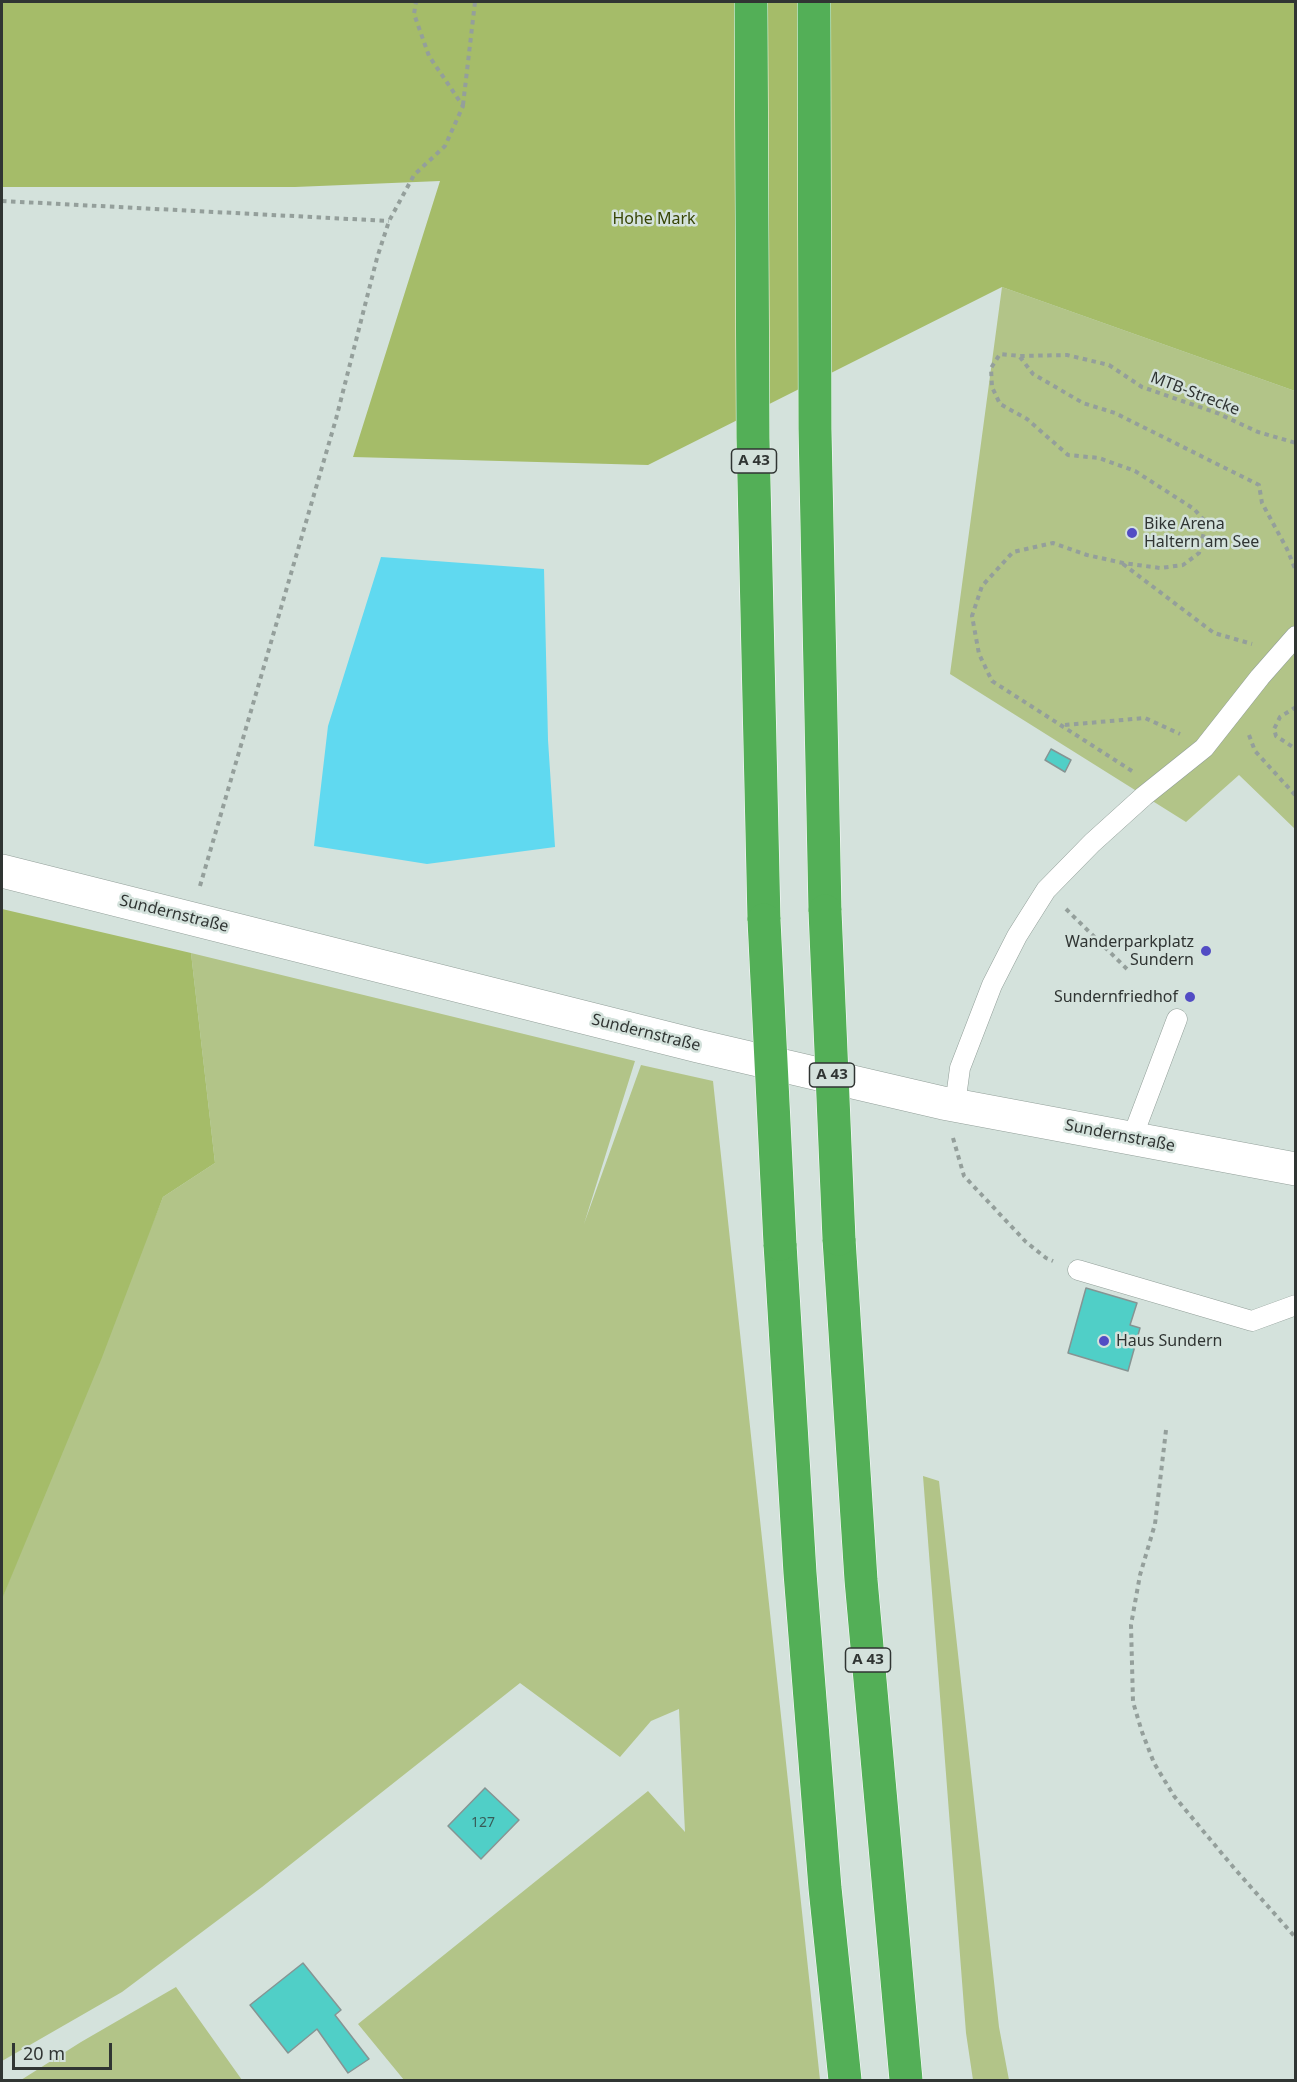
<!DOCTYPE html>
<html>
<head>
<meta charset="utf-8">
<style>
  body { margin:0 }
  #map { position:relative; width:1297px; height:2082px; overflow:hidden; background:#d4e2dc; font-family:"Noto Sans",sans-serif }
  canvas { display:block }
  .frame { position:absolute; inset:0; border:3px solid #303533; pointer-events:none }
  .scale { position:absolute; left:12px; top:2043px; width:100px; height:27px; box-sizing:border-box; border:3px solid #303533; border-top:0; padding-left:8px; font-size:18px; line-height:21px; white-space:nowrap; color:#303533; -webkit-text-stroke:4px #d4e2dc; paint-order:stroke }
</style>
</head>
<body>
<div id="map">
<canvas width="1297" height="2082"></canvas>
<div class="frame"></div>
<div class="scale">20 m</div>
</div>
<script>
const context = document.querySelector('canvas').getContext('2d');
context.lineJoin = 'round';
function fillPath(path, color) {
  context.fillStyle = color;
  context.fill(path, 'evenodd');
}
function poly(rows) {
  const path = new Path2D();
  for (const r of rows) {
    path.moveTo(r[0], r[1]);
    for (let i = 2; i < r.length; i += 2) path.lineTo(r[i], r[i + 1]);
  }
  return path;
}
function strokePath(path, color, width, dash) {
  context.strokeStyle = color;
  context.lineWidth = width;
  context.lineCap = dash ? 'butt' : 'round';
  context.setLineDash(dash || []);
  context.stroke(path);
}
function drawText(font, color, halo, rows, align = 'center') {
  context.font = font + ' "Noto Sans",sans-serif';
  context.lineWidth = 5;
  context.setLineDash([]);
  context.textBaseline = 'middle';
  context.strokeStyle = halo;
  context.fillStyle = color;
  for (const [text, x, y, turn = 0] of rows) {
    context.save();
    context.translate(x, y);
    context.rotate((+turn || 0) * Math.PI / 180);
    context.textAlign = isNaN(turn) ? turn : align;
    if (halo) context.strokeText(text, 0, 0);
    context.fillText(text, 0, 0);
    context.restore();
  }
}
const green = poly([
  [1002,287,1295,391,1295,829,1239,775,1186,822,950,674],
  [191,953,635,1061,584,1224,641,1065,713,1081,820,2080,404,2080,358,2024,648,1791,685,1832,679,1709,651,1721,620,1757,520,1683,262,1887,122,1992,2,2061,2,1598,163,1197,215,1163],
  [923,1476,939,1481,999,2027,1009,2080,973,2080,966,2033],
  [176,1987,242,2080,21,2080,81,2042]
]);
const forest = poly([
  [2,2,1295,2,1295,391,1002,287,648,465,353,457,440,181,295,187,2,187],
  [2,909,191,953,215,1163,163,1197,101,1360,2,1599]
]);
const water = poly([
  [381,557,544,569,548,740,555,847,427,864,314,846,328,726]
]);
const building = poly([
  [1051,749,1071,760,1065,772,1045,760,1051,749],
  [1086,1288,1137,1303,1130,1325,1140,1328,1128,1371,1068,1353,1086,1288],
  [485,1788,519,1820,481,1859,448,1826,485,1788],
  [303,1963,341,2010,335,2015,369,2059,348,2073,317,2029,288,2053,250,2005,303,1963]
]);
const path = poly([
  [463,105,475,2],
  [2,201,389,221],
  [1020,357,1033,374,1083,403,1115,413,1259,485,1262,503,1287,549,1296,571],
  [1123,564,1214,633,1252,644],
  [1296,707,1280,717,1274,729,1276,736,1296,749],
  [1065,725,1145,718,1180,734],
  [1249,735,1255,751,1296,796],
  [1132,771,992,681,979,654,972,616,982,586,1013,552,1053,543,1087,555,1123,563,1160,568,1183,565,1199,553,1204,532,1203,519,1194,509,1135,471,1099,458,1068,455,1027,419,1000,404,992,387,991,368,1000,354,1020,356,1067,355,1109,365,1142,387,1217,413,1258,432,1296,443],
  [200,886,336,419,377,258,389,221,414,175,445,146,463,106,429,56,414,14,416,2],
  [1066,909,1129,971],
  [953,1138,964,1176,1026,1242,1046,1258,1053,1261],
  [1166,1430,1155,1524,1140,1575,1131,1625,1133,1702,1142,1732,1154,1763,1174,1796,1234,1868,1296,1938]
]);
const service = poly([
  [955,1105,960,1068,992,985,1017,936,1046,890,1092,843,1144,796,1204,748,1260,677,1296,636],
  [1132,1138,1177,1019],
  [1078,1270,1252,1321,1296,1305]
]);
const minor = poly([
  [2,871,698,1046,943,1103,1296,1169]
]);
const motorway = poly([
  [751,2,753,438,764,920],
  [814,2,815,429,825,911],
  [839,1239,861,1580,906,2080],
  [780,1244,800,1573,825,1888,845,2080]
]);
const motorwayBridge = poly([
  [825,911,839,1239],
  [764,920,780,1244]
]);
const markers = [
  [1132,533,6,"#524cc4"],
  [1206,951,6,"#524cc4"],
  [1190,997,6,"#524cc4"],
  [1104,1341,6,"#524cc4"]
];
const numberNames = [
  ["127",483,1823]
];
const shields = [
  [754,461,45],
  [832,1075,45],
  [868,1660,45]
];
const shieldNames = [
  ["A 43",754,461],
  ["A 43",832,1075],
  ["A 43",868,1660]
];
const parkNames = [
  ["Hohe Mark",654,219]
];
const streetNames = [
  ["MTB-Strecke",1195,394,21],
  ["Sundernstraße",174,914,14],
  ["Sundernstraße",646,1033,14],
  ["Sundernstraße",1120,1136,11]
];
const poiNames = [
  ["Bike Arena",1144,524],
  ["Haltern am See",1144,542],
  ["Wanderparkplatz",1194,942,"right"],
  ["Sundern",1194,960,"right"],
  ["Sundernfriedhof",1178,997,"right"],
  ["Haus Sundern",1116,1341]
];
fillPath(green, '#b2c488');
fillPath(forest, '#a5bc69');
fillPath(water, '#60d9f0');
fillPath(building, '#50cfc7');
strokePath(building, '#859493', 1.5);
strokePath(service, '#929f99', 21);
strokePath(minor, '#929f99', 34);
strokePath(motorway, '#fff', 34);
strokePath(path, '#949f9b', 4, [4.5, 4.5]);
strokePath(service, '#fff', 20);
strokePath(minor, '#fff', 33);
strokePath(motorway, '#53af57', 33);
strokePath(motorwayBridge, '#fff', 34, []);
strokePath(motorwayBridge, '#53af57', 33);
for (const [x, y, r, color] of markers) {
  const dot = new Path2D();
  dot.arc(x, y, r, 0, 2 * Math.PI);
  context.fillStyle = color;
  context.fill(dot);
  strokePath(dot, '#d4e2dc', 2);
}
drawText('14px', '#385c58', null, numberNames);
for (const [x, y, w] of shields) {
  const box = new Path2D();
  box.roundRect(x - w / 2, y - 12, w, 24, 4.5);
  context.fillStyle = '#d4e2dc';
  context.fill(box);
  strokePath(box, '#303533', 1.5);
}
drawText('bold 15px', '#303533', null, shieldNames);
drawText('16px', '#374505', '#d4e2dc', parkNames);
drawText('16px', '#303533', '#d4e2dc', streetNames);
drawText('16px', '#303533', '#d4e2dc', poiNames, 'left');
</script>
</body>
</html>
